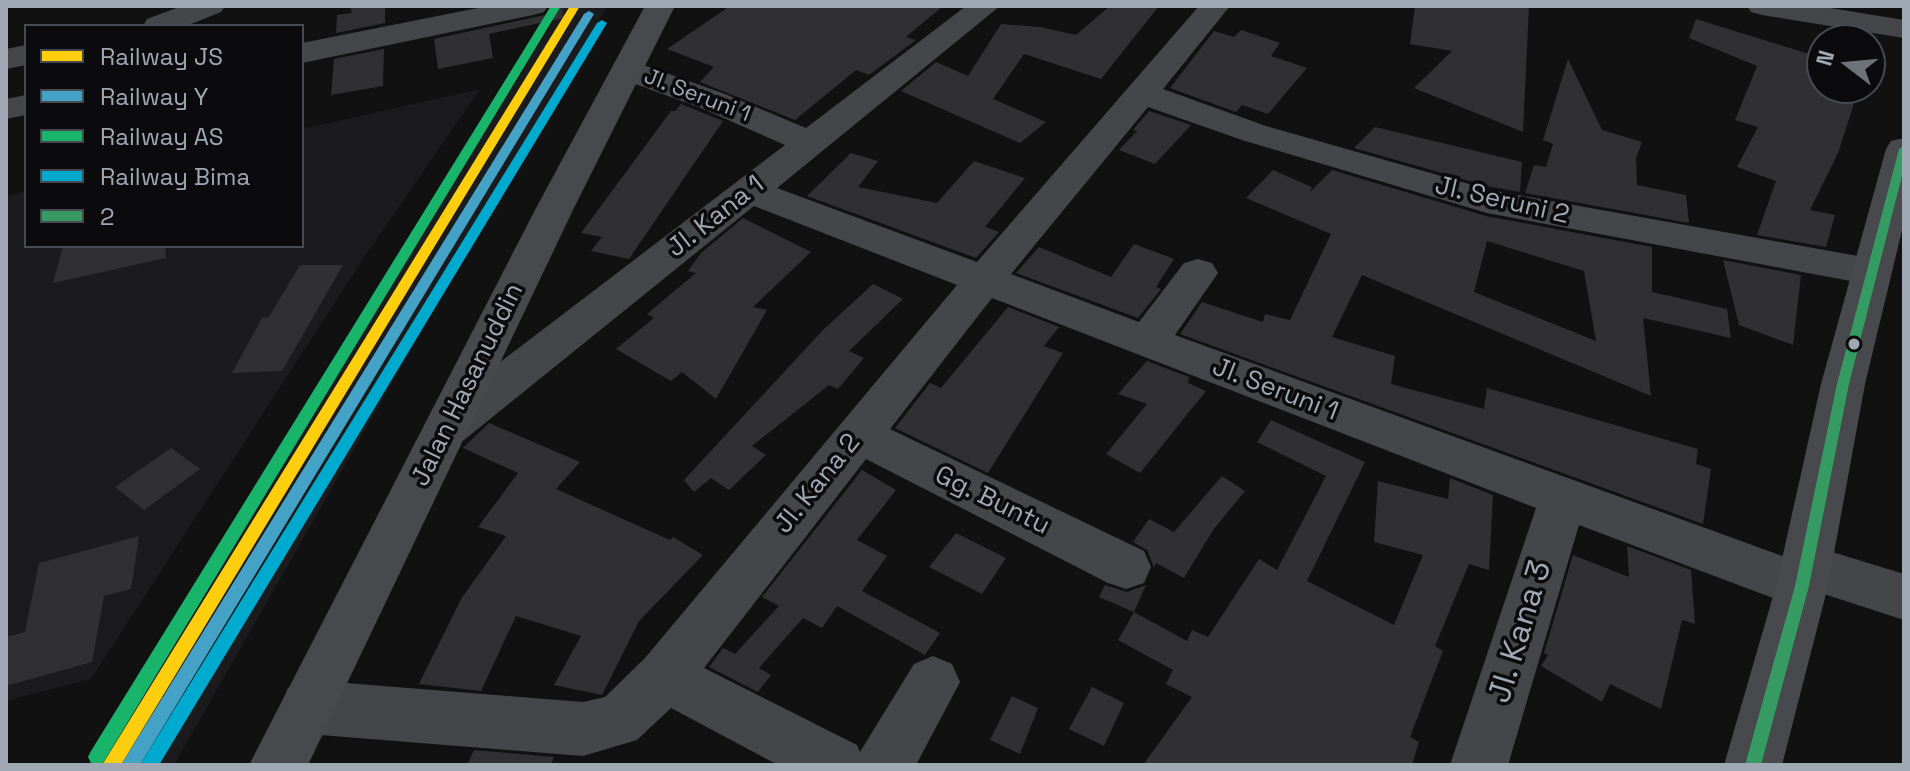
<!DOCTYPE html>
<html>
<head>
<meta charset="utf-8">
<style>
  body { margin:0 }
  #map { position:relative; width:1910px; height:771px; overflow:hidden; background:#111; font-family:"Space Grotesk",sans-serif }
  canvas { display:block }
  .frame { position:absolute; inset:0; border:8px solid #a0a8b4; pointer-events:none }
  .legend { position:absolute; left:24px; top:24px; width:280px; height:224px; box-sizing:border-box; background:#0b0b0d; border:2px solid #474a50; margin:0; padding:10px 14px; list-style:none; font-size:24px; color:#a0a8b4 }
  .legend li { display:flex; align-items:center; gap:16px; height:40px }
  .legend b { width:40px; border:2px solid #474a50 }
  .north { position:absolute; left:1806px; top:24px; width:80px; height:80px; box-sizing:border-box; background:#0b0b0d; border:2px solid #474a50; border-radius:50%; rotate:286deg; font-size:22px; font-weight:700; line-height:32px; text-align:center; color:#a0a8b4 }
  .north::after { content:''; display:block; margin:auto; width:28px; height:36px; background:#6e737b; clip-path:polygon(50% 0,100% 100%,50% 72%,0 100%) }
</style>
</head>
<body>
<div id="map">
<canvas width="1910" height="771"></canvas>
<div class="frame"></div>
<ul class="legend">
<li><b style="height:10px;background:#fcce0d"></b>Railway JS</li>
<li><b style="height:10px;background:#43a2c5"></b>Railway Y</li>
<li><b style="height:10px;background:#17b46a"></b>Railway AS</li>
<li><b style="height:10px;background:#00a9ce"></b>Railway Bima</li>
<li><b style="height:10px;background:#359b63"></b>2</li>
</ul>
<div class="north">N</div>
</div>
<script>
const context = document.querySelector('canvas').getContext('2d');
context.lineJoin = 'round';
function fillPath(path, color) {
  context.fillStyle = color;
  context.fill(path, 'evenodd');
}
function poly(rows) {
  const path = new Path2D();
  for (const r of rows) {
    path.moveTo(r[0], r[1]);
    for (let i = 2; i < r.length; i += 2) path.lineTo(r[i], r[i + 1]);
  }
  return path;
}
function strokePath(path, color, width, dash) {
  context.strokeStyle = color;
  context.lineWidth = width;
  context.lineCap = dash ? 'butt' : 'round';
  context.setLineDash(dash || []);
  context.stroke(path);
}
function drawText(font, color, halo, rows, align = 'center') {
  context.font = font + ' "Space Grotesk",sans-serif';
  context.lineWidth = 7;
  context.setLineDash([]);
  context.textBaseline = 'middle';
  context.strokeStyle = halo;
  context.fillStyle = color;
  for (const [text, x, y, turn = 0] of rows) {
    context.save();
    context.translate(x, y);
    context.rotate((+turn || 0) * Math.PI / 180);
    context.textAlign = isNaN(turn) ? turn : align;
    if (halo) context.strokeText(text, 0, 0);
    context.fillText(text, 0, 0);
    context.restore();
  }
}
const built = poly([
  [563,6,607,6,174,765,91,765],
  [480,89,365,256,91,679,6,701,6,196,26,191,26,246,302,246,302,129]
]);
const building = poly([
  [350,6,385,6,385,23,336,33,337,15,352,13],
  [551,6,562,6,563,18,489,34,493,58,438,69,434,39,545,15],
  [730,6,943,6,906,37,916,40,869,75,856,70,795,120,700,82,714,67,667,49],
  [1110,6,1159,6,1101,79,1024,54,993,99,1046,122,1020,143,901,91,936,62,968,76,1001,24,1040,27,1076,35],
  [1415,6,1529,6,1523,132,1414,88,1452,51,1410,44],
  [1696,19,1822,58,1822,88,1859,88,1838,153,1810,210,1835,215,1826,247,1757,235,1776,181,1737,167,1758,127,1735,120,1757,66,1689,38],
  [1241,30,1280,43,1271,56,1307,68,1268,114,1242,105,1236,112,1170,88,1214,31,1234,37],
  [384,49,383,86,331,95,334,59],
  [1568,59,1602,130,1642,142,1636,158,1637,185,1686,195,1689,223,1525,193,1534,165,1546,167,1553,144,1543,140],
  [681,104,723,121,629,259,591,251,602,237,581,233,671,111,675,111],
  [1149,111,1191,125,1155,164,1119,150,1137,131,1133,130],
  [1375,127,1522,162,1520,192,1491,187,1354,148],
  [851,153,878,161,858,187,937,203,974,161,1025,178,985,227,999,232,976,258,807,196],
  [1273,170,1312,187,1310,192,1332,170,1486,216,1652,247,1652,292,1727,309,1731,338,1643,318,1651,396,1362,275,1332,337,1395,356,1391,384,1484,409,1487,388,1698,449,1696,464,1711,469,1703,524,1180,334,1202,302,1263,322,1265,314,1290,320,1331,234,1246,198],
  [1487,241,1584,271,1596,341,1474,292],
  [743,218,811,252,753,307,767,310,716,399,682,372,671,381,616,349,654,318,647,314,696,273,688,271,701,253],
  [1134,244,1174,259,1156,287,1161,289,1138,318,1016,273,1039,247,1111,277],
  [63,246,165,246,166,258,53,283],
  [1723,260,1801,275,1793,345,1739,325],
  [300,265,343,265,282,371,232,373,262,318,269,317],
  [873,284,903,299,849,351,864,358,838,389,829,385,752,446,766,455,729,490,711,478,694,492,684,480,823,330],
  [1008,307,1059,327,1044,346,1063,353,988,473,895,428,930,383,941,388],
  [1147,361,1189,377,1188,383,1206,391,1140,473,1106,454,1147,404,1118,394],
  [1271,420,1365,462,1307,581,1394,625,1423,555,1374,542,1378,481,1448,499,1450,478,1493,495,1489,570,1469,564,1435,646,1443,651,1410,737,1419,742,1412,765,1143,765,1192,697,1166,684,1173,670,1118,640,1134,612,1187,641,1192,630,1208,637,1259,559,1277,570,1326,476,1257,442],
  [489,423,580,462,556,489,670,540,673,537,703,555,639,621,602,695,554,685,581,636,516,616,481,691,419,684,461,599,506,536,478,527,518,473,463,448],
  [171,448,200,469,144,510,115,487],
  [862,470,896,490,857,540,887,556,862,591,940,633,925,655,837,606,822,628,803,618,759,668,771,675,758,692,709,667,723,648,735,654,779,606,762,597],
  [1222,476,1245,491,1213,530,1184,578,1156,563,1154,568,1147,550,1133,542,1149,519,1174,532],
  [956,533,1006,558,982,594,929,567],
  [139,536,131,589,104,596,92,662,6,686,6,637,25,632,39,563],
  [1627,546,1691,570,1695,624,1682,620,1661,709,1610,684,1602,702,1541,666,1548,655,1544,653,1573,555,1629,577],
  [1105,585,1127,592,1146,585,1134,612,1099,597],
  [1092,687,1124,703,1104,746,1069,729],
  [1012,696,1038,708,1020,754,990,740],
  [474,750,554,757,551,765,467,765]
]);
const minor = poly([
  [182,6,225,6,221,12,186,26,143,26,147,19,182,6],
  [488,6,548,6,544,12,533,15,302,63,302,43,488,6],
  [966,6,1000,6,777,188,977,262,1199,6,1230,6,1163,89,1266,126,1490,190,1886,261,1892,271,1886,281,1872,285,1487,213,1242,140,1148,107,1011,274,1139,322,1184,263,1198,259,1212,263,1218,273,1175,335,1785,557,1788,550,1806,544,1904,574,1904,620,1824,594,1820,602,1802,609,1579,525,1508,765,1450,765,1536,508,992,298,890,429,1144,551,1151,567,1144,583,1126,589,1108,583,866,459,704,668,857,745,860,752,914,664,933,656,952,664,960,682,916,765,778,765,671,708,637,740,583,756,308,734,288,726,280,707,288,688,308,680,583,702,605,697,645,658,957,285,754,206,464,440,448,445,432,440,425,427,432,414,785,145,701,108,616,77,611,70,616,63,627,60,638,63,725,94,806,128,966,6],
  [1747,6,1818,6,1904,20,1904,38,1762,15,1751,12,1747,6],
  [26,45,26,65,6,69,6,49,26,45],
  [26,95,26,115,6,119,6,99,26,95]
]);
const major = poly([
  [645,6,675,6,573,210,308,765,249,765,535,210,645,6],
  [1904,138,1904,222,1865,384,1828,586,1782,765,1724,765,1776,586,1821,384,1886,149,1891,141,1904,138]
]);
const bus1 = poly([
  [1904,146,1904,168,1849,384,1809,586,1761,765,1745,765,1795,586,1837,384,1899,149,1904,146]
]);
const rail1 = poly([
  [570,6,580,6,121,765,102,765,570,6]
]);
const rail2 = poly([
  [589,11,594,14,140,765,121,765,584,14,589,11]
]);
const rail3 = poly([
  [551,6,561,6,103,763,91,763,88,757,91,751,551,6]
]);
const rail4 = poly([
  [602,20,607,23,159,765,140,765,597,23,602,20]
]);
const markers = [
  [1854,344,7,"#a0a8b4"]
];
const farStreetnames = [
  ["Jl. Seruni 1",697,96,21]
];
const streetNames = [
  ["Jl. Seruni 2",1502,201,13],
  ["Jl. Kana 1",716,217,-38],
  ["Jalan Hasanuddin",468,385,-64],
  ["Jl. Seruni 1",1275,390,21],
  ["Jl. Kana 2",818,484,-51],
  ["Gg. Buntu",992,501,26]
];
const nearStreetnames = [
  ["Jl. Kana 3",1521,632,-73]
];
fillPath(built, '#1b1b1d');
fillPath(building, '#303032');
fillPath(minor, '#45464a');
fillPath(major, '#47494c');
fillPath(bus1, '#359b63');
fillPath(rail1, '#fcce0d');
fillPath(rail2, '#43a2c5');
fillPath(rail3, '#17b46a');
fillPath(rail4, '#00a9ce');
for (const [x, y, r, color] of markers) {
  const dot = new Path2D();
  dot.arc(x, y, r, 0, 2 * Math.PI);
  context.fillStyle = color;
  context.fill(dot);
  strokePath(dot, '#0b0b0d', 3);
}
drawText('22px', '#a0a8b4', '#0b0b0d', farStreetnames);
drawText('26px', '#a0a8b4', '#0b0b0d', streetNames);
drawText('32px', '#a0a8b4', '#0b0b0d', nearStreetnames);
</script>
</body>
</html>
